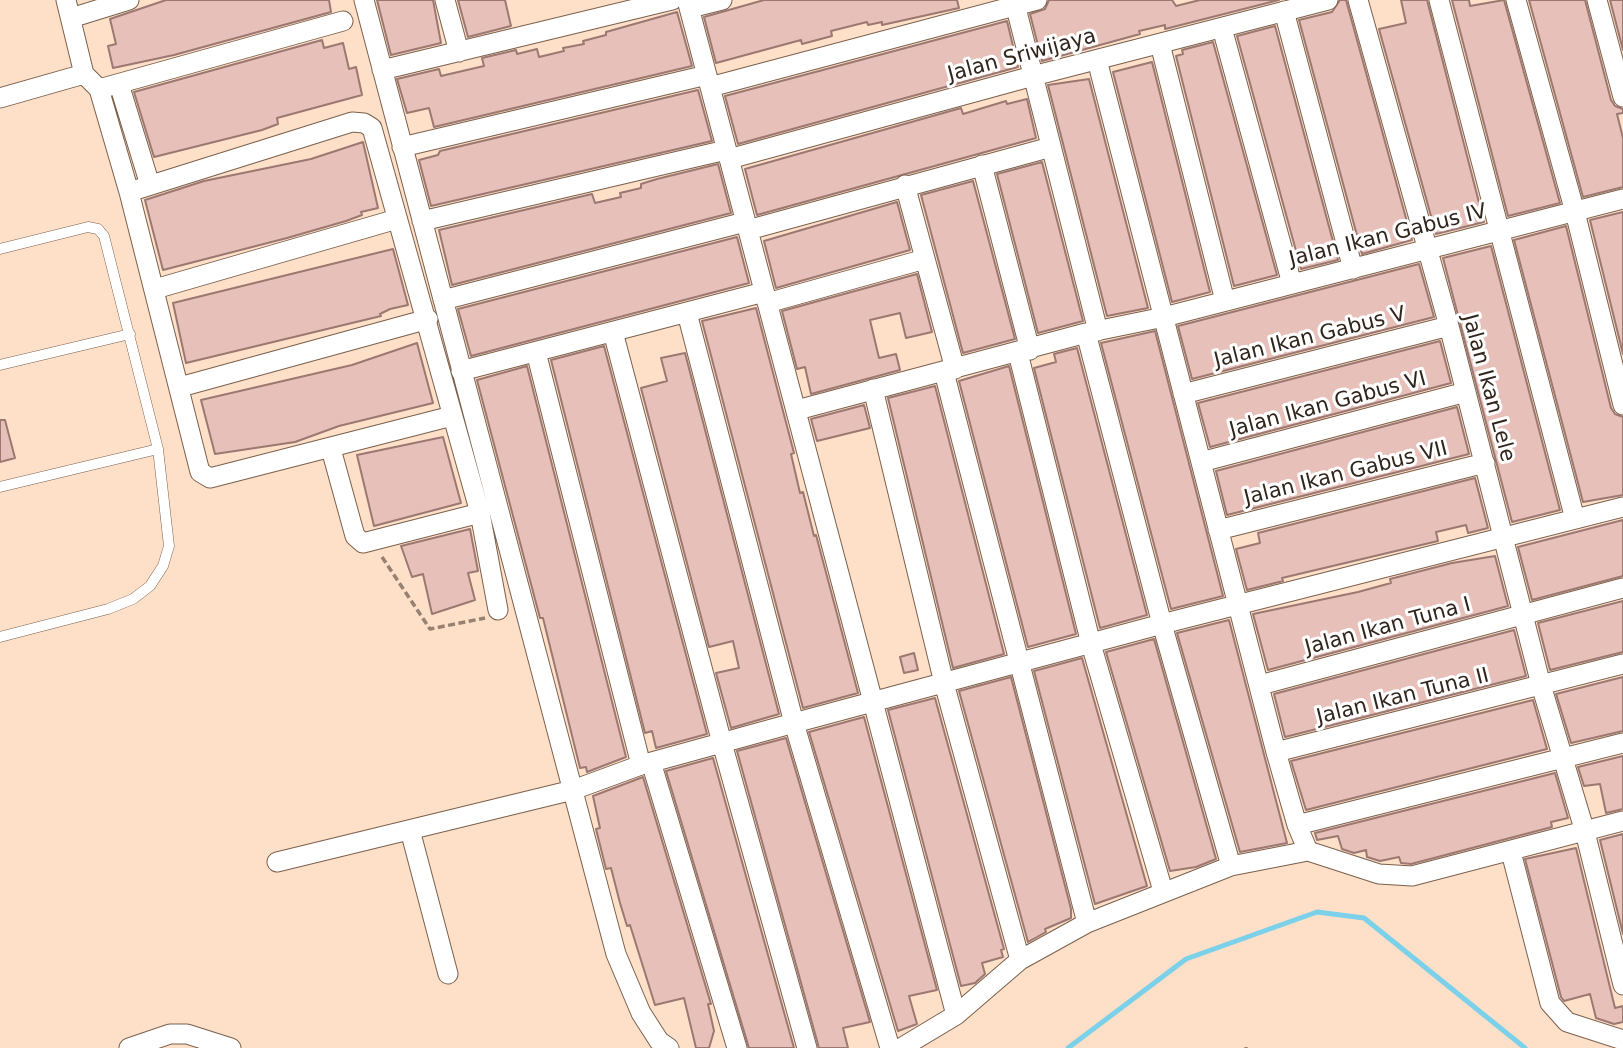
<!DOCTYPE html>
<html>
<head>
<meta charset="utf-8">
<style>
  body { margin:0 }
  canvas { display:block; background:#fedfc8 }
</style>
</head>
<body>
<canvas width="1623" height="1048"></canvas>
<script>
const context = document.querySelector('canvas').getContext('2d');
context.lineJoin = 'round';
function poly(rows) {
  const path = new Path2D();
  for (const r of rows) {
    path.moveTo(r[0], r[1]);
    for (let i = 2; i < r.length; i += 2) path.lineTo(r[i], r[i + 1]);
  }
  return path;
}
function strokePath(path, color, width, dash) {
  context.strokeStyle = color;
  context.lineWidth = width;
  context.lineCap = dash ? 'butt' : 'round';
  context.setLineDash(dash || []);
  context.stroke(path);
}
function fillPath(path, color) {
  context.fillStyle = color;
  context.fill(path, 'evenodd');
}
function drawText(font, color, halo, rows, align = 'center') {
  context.font = font + ' "DejaVu Sans",sans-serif';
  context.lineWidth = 6;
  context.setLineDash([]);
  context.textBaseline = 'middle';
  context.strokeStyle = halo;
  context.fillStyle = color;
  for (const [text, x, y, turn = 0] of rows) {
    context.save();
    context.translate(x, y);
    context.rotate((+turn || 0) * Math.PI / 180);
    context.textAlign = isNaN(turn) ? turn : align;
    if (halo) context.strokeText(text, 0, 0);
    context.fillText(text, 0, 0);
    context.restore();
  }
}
const stream = poly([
  [1068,1048,1186,959,1317,912,1364,918,1525,1048]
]);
const building = poly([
  [166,0,329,0,331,12,174,55,113,68,108,46,116,44,110,19,166,0],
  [377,0,433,0,441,43,391,55,377,0],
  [458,0,505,0,511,26,468,37,458,0],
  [764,0,957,0,959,8,882,25,882,22,868,25,867,22,831,31,832,36,802,44,801,40,716,63,704,17,764,0],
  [1049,0,1172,0,1176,6,1200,0,1279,0,1165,29,1165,25,1139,31,1140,34,1042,61,1030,14,1045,9,1049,0],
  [1340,0,1346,0,1412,240,1362,254,1299,20,1332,12,1340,0],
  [1401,0,1427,0,1484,222,1436,234,1379,29,1406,23,1401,0],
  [1452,0,1469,0,1470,6,1504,0,1560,203,1508,216,1452,0],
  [1529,0,1585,0,1611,100,1615,106,1623,109,1623,113,1617,114,1623,138,1623,187,1583,197,1529,0],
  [1610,0,1623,0,1623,50,1610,0],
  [677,12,692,66,434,127,429,108,407,113,397,79,439,69,441,76,484,66,482,58,516,50,517,54,537,49,539,57,564,51,563,48,584,44,583,41,606,35,606,32,677,12],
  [1007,21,1018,67,738,144,725,96,1007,21],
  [1275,26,1338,260,1301,269,1237,36,1275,26],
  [322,40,324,48,343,43,349,69,356,67,362,95,277,118,278,124,262,130,154,157,134,92,322,40],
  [1213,42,1277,275,1234,286,1176,56,1183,54,1182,50,1213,42],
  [1152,62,1210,292,1172,302,1113,72,1152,62],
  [1089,79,1148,308,1107,316,1048,85,1089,79],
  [698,90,712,141,431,206,419,160,438,155,440,151,698,90],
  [1027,99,1036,138,757,215,745,169,961,108,963,114,1006,101,1007,104,1027,99],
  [363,142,378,208,361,212,362,215,346,221,287,238,163,270,145,200,204,181,311,159,363,142],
  [1042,162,1083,321,1038,333,997,174,1042,162],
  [718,164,731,213,452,285,439,230,592,194,595,203,621,197,620,193,641,188,641,184,657,179,718,164],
  [973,181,1015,339,963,353,921,195,973,181],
  [897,202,910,250,776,288,764,241,897,202],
  [1623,212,1623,354,1590,220,1623,212],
  [1566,226,1611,408,1615,414,1623,417,1623,495,1583,502,1514,240,1566,226],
  [737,237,749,283,471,356,458,309,737,237],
  [1491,246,1560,510,1512,522,1443,258,1491,246],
  [393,249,408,305,390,309,380,314,381,316,186,363,173,303,393,249],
  [1419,264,1434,317,1192,379,1178,326,1419,264],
  [917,274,932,332,906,338,900,313,870,320,879,358,896,354,900,370,811,394,805,367,797,369,782,311,917,274],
  [756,308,794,453,791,454,800,493,803,492,814,536,816,535,858,693,803,708,702,321,756,308],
  [1155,331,1223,596,1171,609,1101,343,1155,331],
  [1440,341,1451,383,1210,447,1198,403,1440,341],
  [417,343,433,403,339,426,295,442,215,454,201,400,352,365,417,343],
  [604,346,707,734,656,748,652,731,645,733,551,360,604,346],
  [1077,348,1147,615,1100,628,1034,368,1056,362,1054,354,1077,348],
  [685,353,779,714,731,728,716,673,739,668,733,641,709,647,641,388,667,381,661,358,685,353],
  [527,366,626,757,587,772,586,767,580,768,543,618,540,618,477,380,527,366],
  [1009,366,1076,634,1028,647,959,381,1009,366],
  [935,386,1004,654,953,668,888,398,935,386],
  [864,405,870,428,817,441,811,419,864,405],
  [1457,407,1469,454,1227,515,1216,471,1457,407],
  [0,420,5,420,15,458,0,462,0,420],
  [443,437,461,503,374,526,357,455,443,437],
  [1475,478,1488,528,1468,533,1466,525,1436,532,1438,541,1282,578,1283,581,1247,590,1236,549,1260,543,1258,533,1475,478],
  [1623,520,1623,576,1532,600,1518,547,1623,520],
  [470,529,478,571,468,573,475,600,432,614,423,574,412,577,401,546,470,529],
  [1495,556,1508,606,1268,670,1253,614,1358,592,1391,583,1390,579,1452,563,1495,556],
  [1623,601,1623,652,1550,670,1538,623,1623,601],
  [1229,620,1287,843,1240,852,1177,633,1229,620],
  [1514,630,1526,676,1285,737,1274,694,1514,630],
  [1154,639,1216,859,1196,867,1170,871,1106,652,1154,639],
  [914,653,918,670,904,673,900,657,914,653],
  [1082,658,1147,886,1095,904,1034,671,1082,658],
  [1011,677,1071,909,1071,918,1045,929,1046,932,1028,942,959,691,1011,677],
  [1623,677,1623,731,1571,743,1556,694,1623,677],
  [935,698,1004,949,1001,950,1003,957,982,963,985,974,975,983,961,986,888,710,935,698],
  [1533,700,1547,749,1306,810,1291,761,1533,700],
  [864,717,937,990,909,996,917,1024,898,1031,809,732,864,717],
  [786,738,870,1022,843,1028,848,1048,819,1048,737,751,786,738],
  [1623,756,1623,809,1606,813,1600,784,1584,786,1578,767,1623,756],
  [713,758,794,1048,749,1048,666,771,713,758],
  [1555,773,1568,818,1551,822,1552,827,1411,864,1401,863,1399,857,1380,861,1367,857,1366,850,1354,853,1342,849,1338,836,1317,840,1315,833,1555,773],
  [643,777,711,1004,708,1004,714,1031,709,1048,696,1048,684,998,655,1005,630,925,627,926,620,903,611,868,606,869,596,829,600,828,593,796,643,777],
  [1623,834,1623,934,1600,840,1623,834],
  [1576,848,1615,1008,1623,1006,1623,1022,1614,1024,1596,1018,1590,994,1564,1001,1561,997,1525,859,1576,848]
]);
const path = poly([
  [382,557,430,629,485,618],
  [1246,1048,1246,1047]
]);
const lane = poly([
  [0,249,88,227,98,229,104,236,158,449,169,546,163,566,150,586,133,599,108,609,0,637],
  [0,365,130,334],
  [0,487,158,449]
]);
const street = poly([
  [66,0,84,74,99,89,129,192,200,472,210,478,452,416],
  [364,0,616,954,641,1013,659,1041,669,1048],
  [445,0,459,52],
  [687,0,956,1015],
  [1014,0,1098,331],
  [1358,0,1449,326,1541,685,1585,832,1623,985],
  [1439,0,1575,519],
  [1516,0,1575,212,1623,405],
  [1597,0,1623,97],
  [690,8,722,0],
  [1284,11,1353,269],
  [71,18,129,0],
  [1222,28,1292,284],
  [1160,44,1225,301],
  [1097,60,1276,752,1297,825,1308,851],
  [382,70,672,0],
  [119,84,150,185],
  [710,87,1037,0],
  [99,89,343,21],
  [0,98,84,74],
  [402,147,707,75],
  [729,159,1033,76,1328,0],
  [982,165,1030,350],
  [905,185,955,369],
  [129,192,352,122,364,123,372,128,480,513,498,610],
  [422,221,726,150],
  [748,230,1051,147],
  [155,289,397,219],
  [443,300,745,222],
  [767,303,925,259],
  [687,313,794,723,890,1048],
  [613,332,722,743,807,1048],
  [1086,333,1162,624,1231,866],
  [536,352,641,765],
  [1018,353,1091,644,1163,891],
  [461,371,764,292],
  [944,372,1087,923],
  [180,387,428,319],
  [873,389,944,683,1020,960],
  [1183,394,1449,326],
  [797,410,1086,333,1164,317,1623,199],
  [331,449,355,536,363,543,480,513],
  [1201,462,1466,392],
  [1218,530,1485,463],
  [1260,685,1623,588],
  [1276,752,1623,664],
  [651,762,737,1048],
  [1297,825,1623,743],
  [410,830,448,974],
  [1511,852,1550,1003,1567,1022,1623,1040],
  [277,862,573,790,641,765,794,723,1162,624,1623,507],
  [129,1048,170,1034,187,1034,231,1048],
  [901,1048,956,1015,1020,960,1087,923,1231,866,1308,851,1379,874,1412,876,1623,821]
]);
const streetNames = [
  ["Jalan Sriwijaya",1022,56,-15],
  ["Jalan Ikan Gabus IV",1388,236,-14],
  ["Jalan Ikan Gabus V",1310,338,-14],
  ["Jalan Ikan Lele",1488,388,75],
  ["Jalan Ikan Gabus VI",1328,405,-15],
  ["Jalan Ikan Gabus VII",1346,474,-14],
  ["Jalan Ikan Tuna I",1388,627,-15],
  ["Jalan Ikan Tuna II",1403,697,-14]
];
strokePath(stream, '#7ad1e9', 5);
fillPath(building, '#e7c0b9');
strokePath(building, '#9c7872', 2);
strokePath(lane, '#7b604c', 11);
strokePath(street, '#7b604c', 21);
strokePath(path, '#978272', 3.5, [7, 3.5]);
strokePath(lane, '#fff', 10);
strokePath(street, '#fff', 19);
drawText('21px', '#30251c', '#fff', streetNames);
</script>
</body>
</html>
